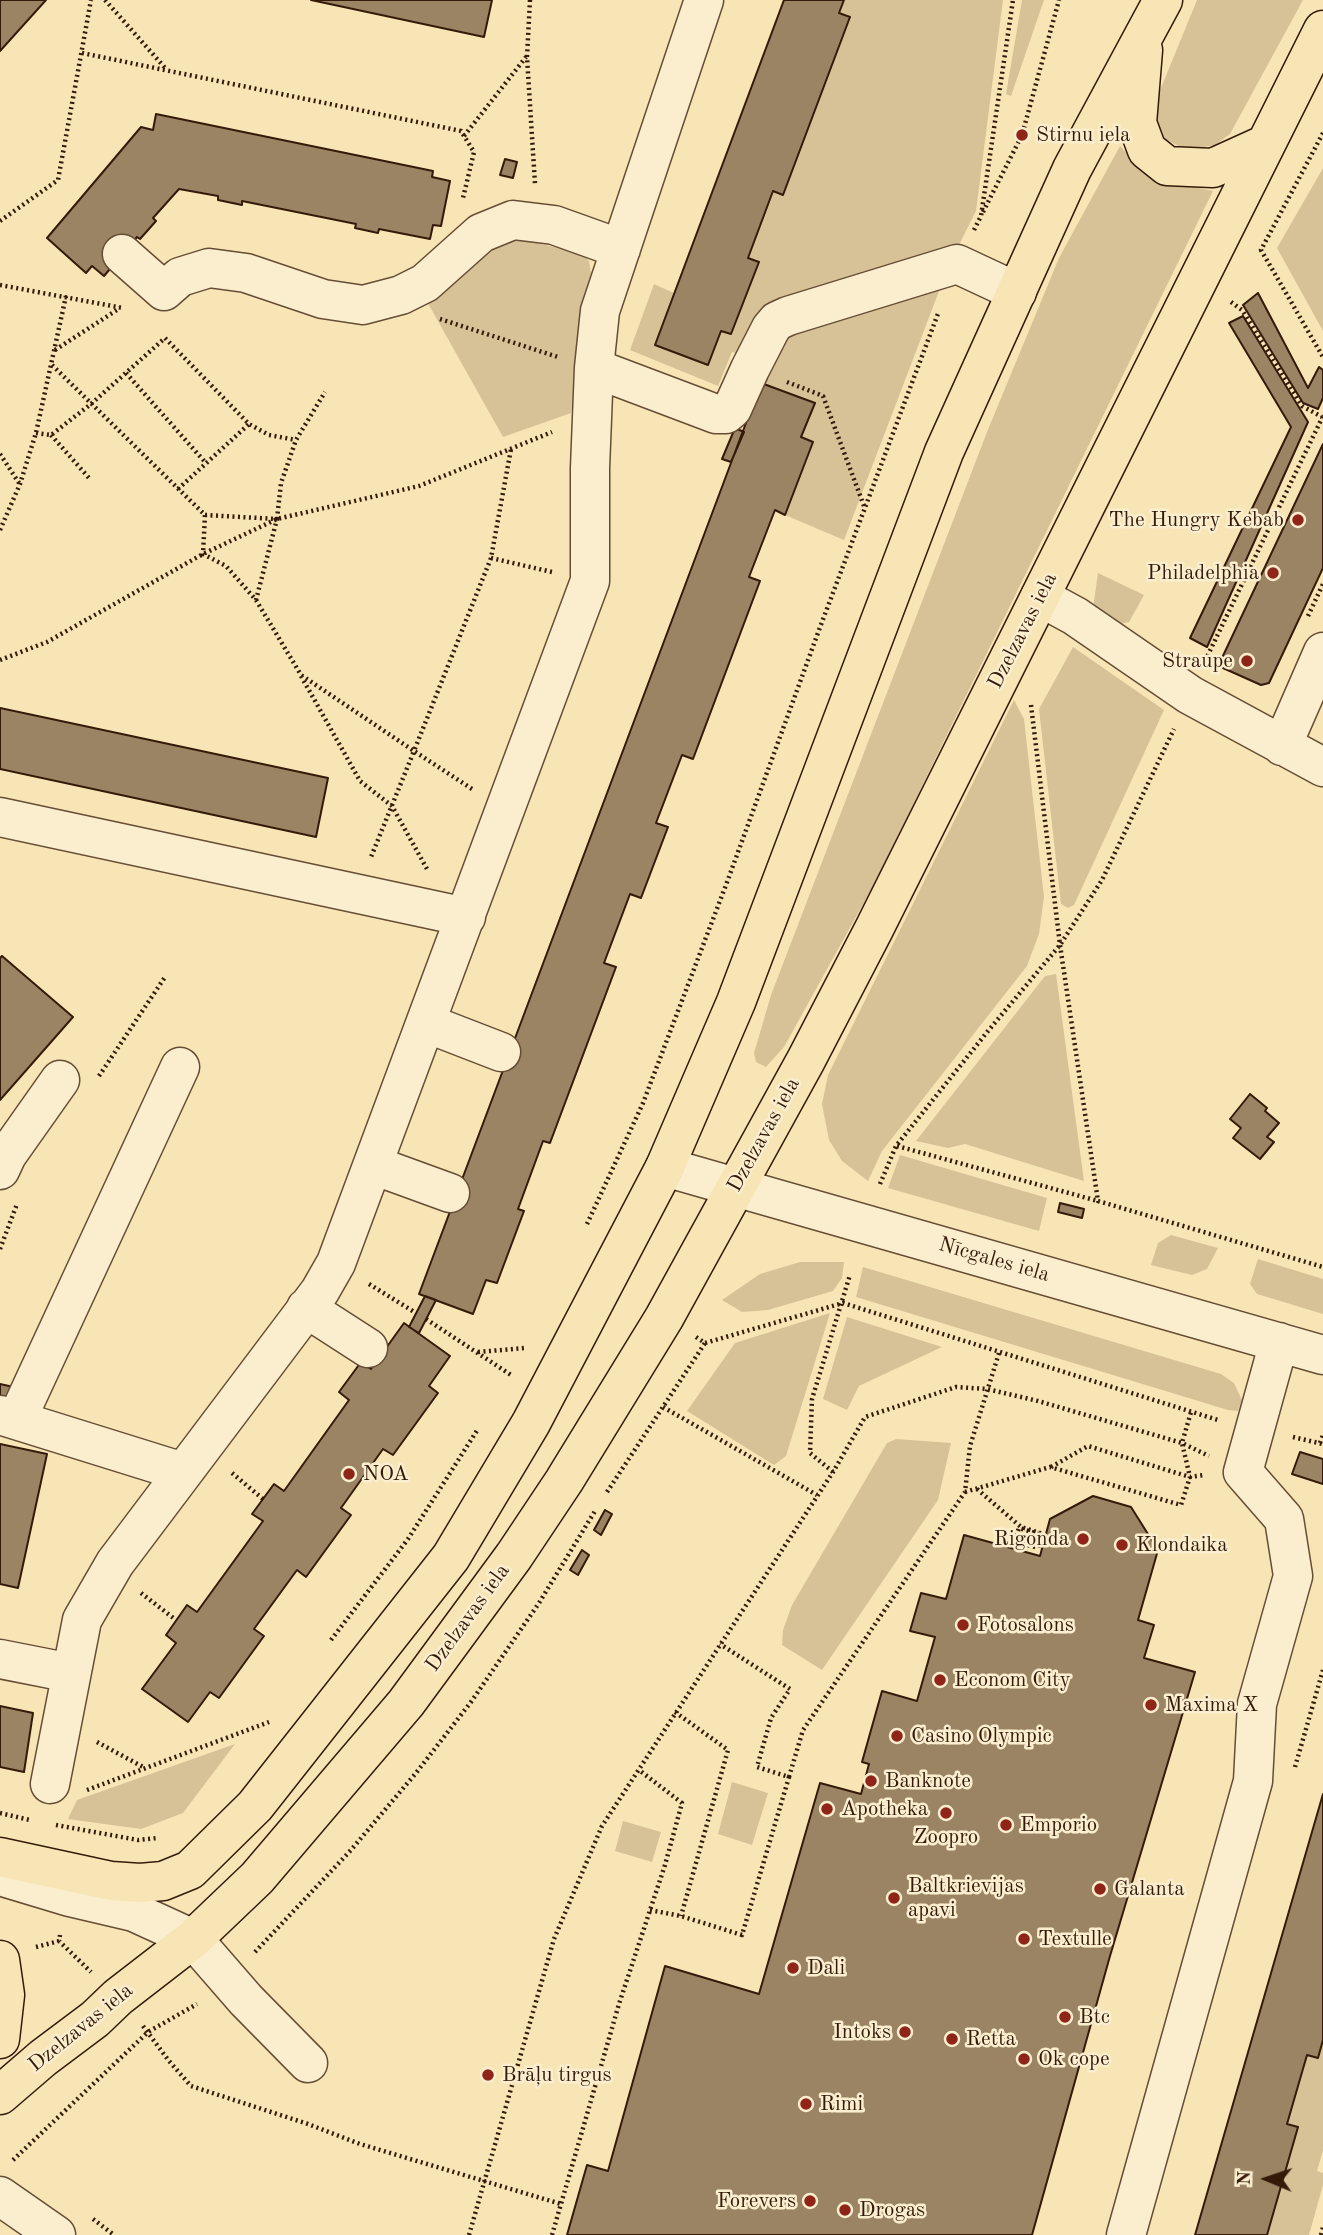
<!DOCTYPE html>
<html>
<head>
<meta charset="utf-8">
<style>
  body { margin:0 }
  #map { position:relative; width:1323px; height:2235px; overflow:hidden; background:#f8e5b5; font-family:"Old Standard TT",serif }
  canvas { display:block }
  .north { position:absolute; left:1232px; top:2144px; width:70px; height:70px; -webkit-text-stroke:5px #faeecf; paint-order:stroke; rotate:272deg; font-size:19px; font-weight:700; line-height:28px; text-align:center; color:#351a0a }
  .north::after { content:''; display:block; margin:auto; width:24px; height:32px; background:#351a0a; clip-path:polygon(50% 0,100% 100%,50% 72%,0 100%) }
</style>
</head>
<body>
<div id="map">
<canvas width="1323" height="2235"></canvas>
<div class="north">N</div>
</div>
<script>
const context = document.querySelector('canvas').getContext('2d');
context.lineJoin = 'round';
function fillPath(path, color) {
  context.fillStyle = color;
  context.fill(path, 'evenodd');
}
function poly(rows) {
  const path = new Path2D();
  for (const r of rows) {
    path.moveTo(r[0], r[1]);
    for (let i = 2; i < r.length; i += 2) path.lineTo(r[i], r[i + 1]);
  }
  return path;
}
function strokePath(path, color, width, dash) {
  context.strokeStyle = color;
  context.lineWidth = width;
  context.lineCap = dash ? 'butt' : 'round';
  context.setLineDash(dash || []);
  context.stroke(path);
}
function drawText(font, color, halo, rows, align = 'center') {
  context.font = font + ' "Old Standard TT",serif';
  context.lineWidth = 5;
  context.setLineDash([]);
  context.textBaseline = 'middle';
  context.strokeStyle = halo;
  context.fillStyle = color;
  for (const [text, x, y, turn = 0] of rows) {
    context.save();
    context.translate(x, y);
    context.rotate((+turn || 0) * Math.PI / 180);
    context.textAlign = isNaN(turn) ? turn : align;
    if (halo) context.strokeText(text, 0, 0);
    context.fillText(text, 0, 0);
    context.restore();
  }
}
const green = poly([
  [844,0,1003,0,976,211,952,259,744,356,732,352,718,386,630,350,654,284,674,293,655,345,708,365,721,331,731,334,758,262,748,258,773,191,849,17,839,13],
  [1022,0,1044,0,1011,96,1006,94],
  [1197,0,1303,0,1230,134,1215,145,1187,150,1166,140,1155,124,1154,105],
  [1120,146,1147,174,1170,182,1213,191,873,886,784,1047,766,1067,756,1062,754,1053,771,995,987,432,1059,258],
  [1323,168,1323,331,1277,248],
  [508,236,583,254,589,261,591,273,571,413,503,437,425,298],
  [941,286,844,540,785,515,813,442,801,437,815,403,762,383,781,334],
  [1098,573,1144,595,1129,622,1116,625,1093,608],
  [1073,647,1164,710,1074,905,1068,908,1061,904,1039,709],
  [1014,700,1024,719,1044,897,1039,934,1027,966,882,1151,868,1181,842,1161,829,1140,822,1104,828,1075],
  [1056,974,1084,1181,965,1144,948,1148,916,1141,1045,976],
  [900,1155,1047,1198,1039,1231,888,1188],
  [1171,1235,1218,1248,1207,1269,1192,1275,1151,1265,1158,1243],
  [1258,1259,1323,1279,1323,1314,1257,1294,1250,1284],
  [800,1262,844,1262,842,1278,833,1291,768,1310,742,1312,722,1300,760,1274],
  [863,1267,1221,1374,1234,1383,1242,1400,1238,1411,1228,1410,856,1297],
  [830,1313,786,1456,774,1465,687,1411,735,1343],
  [847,1317,942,1347,859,1386,847,1410,823,1399],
  [896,1439,951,1443,938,1500,822,1670,782,1645,783,1630,792,1605,887,1443],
  [235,1744,183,1813,141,1829,68,1819,77,1800],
  [732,1782,768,1793,752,1845,718,1834],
  [623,1821,661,1832,652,1862,615,1851],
  [1323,2040,1323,2150,1317,2171,1323,2173,1323,2185,1309,2235,1267,2235,1287,2124,1307,2055,1318,2058]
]);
const building = poly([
  [0,0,46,0,0,51,0,0],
  [311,0,492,0,484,37,311,0],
  [784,0,844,0,839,13,850,17,783,195,773,191,748,258,759,262,731,334,721,331,708,365,655,345,784,0],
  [156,114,433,171,432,177,450,181,441,226,433,225,430,239,379,229,378,233,355,228,356,224,242,201,242,205,218,200,218,196,179,189,153,218,156,221,140,239,137,237,104,276,92,266,86,273,47,238,141,127,153,130,156,114],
  [505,159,517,162,513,178,500,175,505,159],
  [1258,293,1308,388,1319,367,1323,370,1323,398,1318,409,1303,403,1243,305,1258,293],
  [1243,316,1308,422,1207,647,1190,638,1291,427,1229,323,1243,316],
  [761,383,815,403,801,437,813,442,785,515,775,510,749,577,760,581,693,759,682,755,656,823,668,827,641,898,630,894,604,963,616,967,550,1143,543,1141,518,1209,524,1211,497,1283,486,1280,473,1314,419,1294,761,383],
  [735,428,744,432,731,462,722,459,735,428],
  [1323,444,1323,568,1269,683,1261,685,1223,668,1221,660,1323,444],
  [0,708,328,778,316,837,0,769,0,708],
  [2,956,73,1017,0,1100,0,958,2,956],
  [1250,1094,1267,1108,1265,1111,1279,1123,1267,1137,1274,1142,1260,1159,1233,1138,1241,1128,1230,1119,1250,1094],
  [1060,1203,1084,1209,1082,1218,1058,1212,1060,1203],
  [425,1296,436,1300,419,1333,409,1327,425,1296],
  [404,1323,450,1356,429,1386,438,1393,393,1455,383,1449,341,1508,351,1515,306,1577,297,1570,254,1629,264,1636,219,1698,210,1692,188,1722,142,1689,176,1643,166,1635,187,1605,197,1612,263,1521,252,1514,274,1484,284,1491,349,1400,339,1392,361,1362,371,1369,404,1323],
  [0,1384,18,1388,0,1406,0,1384],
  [0,1444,47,1454,18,1588,0,1584,0,1444],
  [1300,1452,1323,1459,1323,1484,1292,1474,1300,1452],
  [1093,1496,1131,1507,1158,1550,1138,1620,1154,1625,1144,1658,1195,1672,1110,1956,1032,2235,567,2235,587,2165,608,2171,665,1966,759,1994,820,1783,861,1794,869,1764,862,1762,882,1691,917,1701,935,1637,910,1631,921,1593,946,1599,964,1535,1040,1556,1050,1519,1093,1496],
  [605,1510,612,1514,601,1535,594,1530,605,1510],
  [582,1550,589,1555,578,1575,570,1570,582,1550],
  [0,1706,33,1713,24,1772,0,1767,0,1706],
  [1323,1794,1323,2040,1318,2058,1307,2055,1287,2124,1298,2127,1267,2235,1195,2235,1323,1794]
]);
const path = poly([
  [105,0,167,70],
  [530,0,527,57,535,184],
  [82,53,461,131,474,152,463,198],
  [1323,133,1261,250,1323,357],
  [464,136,526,57],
  [983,212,1022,135,1059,0],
  [0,221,58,180,91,0],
  [974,230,981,216,1013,0],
  [0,285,123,308],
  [1231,302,1242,310,1302,406,1322,417],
  [440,319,558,357],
  [55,350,120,308],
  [52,365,205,515,203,554,226,566,256,600,301,675,414,751,371,857],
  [126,373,205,462],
  [787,382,823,396,864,506],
  [36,433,51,435,91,404,165,338,249,424,269,435,296,440],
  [51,435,89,478],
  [0,454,19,483],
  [178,489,249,424],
  [205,515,277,519,256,600],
  [277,519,281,483,296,440,325,392],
  [0,530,20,484,36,433,66,296],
  [491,558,552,572],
  [1308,616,1323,584],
  [0,660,47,642,203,554,277,519,419,486,552,432],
  [1205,661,1323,416],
  [301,676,360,781,392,806,427,869],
  [1031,705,1060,945,1098,1201,1323,1267],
  [472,789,414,751,491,558,511,449],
  [99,1076,165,977],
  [897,1146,1098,1201],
  [880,1184,896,1146,988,1031,1060,945,1102,880,1174,729],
  [587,1224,643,1103,726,885,819,630,939,311],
  [0,1249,17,1204],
  [369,1284,416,1313],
  [426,1319,511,1375],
  [696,1337,705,1343,843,1303,1218,1420],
  [478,1352,525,1348],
  [663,1407,817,1495],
  [1293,1437,1323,1444],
  [1320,1443,1323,1435],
  [1051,1467,1088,1446,1190,1477,1204,1475],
  [833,1472,810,1453,812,1399,850,1275],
  [232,1473,263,1499],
  [977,1489,1021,1527,1043,1534,1038,1548,1014,1541,1019,1528,1045,1536],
  [607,1492,705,1343],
  [965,1492,1050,1467,1181,1505,1190,1477,1182,1443,1191,1412],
  [141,1593,176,1620],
  [331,1640,408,1539,478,1429],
  [675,1712,728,1750,681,1916],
  [97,1742,145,1768],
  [1295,1767,1323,1670],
  [789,1777,803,1730,965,1492,970,1446,999,1353],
  [87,1790,269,1722],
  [0,1813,30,1820],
  [56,1825,138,1840,157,1838],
  [650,1910,681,1916,742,1935,789,1777,757,1767,771,1718,790,1689,720,1644],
  [60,1935,59,1941,91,1972],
  [36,1947,59,1941],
  [255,1952,351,1850,416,1773,471,1702,539,1603,595,1511],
  [143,2026,169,2061,191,2086,308,2124,360,2144,561,2204],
  [13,2160,148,2032,197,2004],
  [93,2219,114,2235],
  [469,2235,554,1939,602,1826,833,1472,865,1417,956,1387,987,1389,1038,1401,1182,1443,1209,1456],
  [552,2235,619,2004,665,1865,682,1803,639,1770],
  [1321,2235,1323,2227]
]);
const minor = poly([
  [122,254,164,291,180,277,209,268,246,273,323,299,363,305,401,295,425,283,481,233,513,220,554,225,621,249],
  [594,368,716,414,726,414,732,409,750,369,771,328,777,321,788,316,957,264,1017,292],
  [1040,597,1075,616,1190,695,1323,767],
  [1282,746,1323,652],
  [0,817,466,917],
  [426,1023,501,1052],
  [373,1165,450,1193],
  [665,1167,1323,1355],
  [0,1170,7,1155,60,1080],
  [306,1308,368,1348],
  [0,1415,183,1472],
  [17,1419,180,1067],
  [0,1659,71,1673],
  [50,1784,82,1620,115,1563,320,1291,336,1263,590,581,590,468,594,368,600,311,704,0],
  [0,1876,70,1897,134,1912,193,1939,246,2000,308,2063],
  [0,2196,56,2235],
  [1126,2235,1253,1781,1257,1704,1293,1576,1284,1519,1243,1472,1279,1342]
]);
const major = poly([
  [1143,50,1137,123,1147,150,1167,166,1213,168,1266,144],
  [0,1857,111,1881,140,1883,163,1881,190,1870,255,1806,451,1557,531,1423,665,1167,736,1002,944,452,1072,169,1163,0],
  [0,1960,5,1995,0,2039],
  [0,2095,43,2058,95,2019,118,1997,193,1939,257,1878,406,1703,514,1556,564,1481,664,1318,806,1060,874,929,1323,30]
]);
const markers = [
  [1022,135,7,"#8f2418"],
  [1298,520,7,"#8f2418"],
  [1273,573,7,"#8f2418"],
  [1247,661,7,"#8f2418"],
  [349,1474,7,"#8f2418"],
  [1083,1539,7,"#8f2418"],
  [1122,1545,7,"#8f2418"],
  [963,1625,7,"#8f2418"],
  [940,1680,7,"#8f2418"],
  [1151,1705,7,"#8f2418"],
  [897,1736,7,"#8f2418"],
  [871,1781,7,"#8f2418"],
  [827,1809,7,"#8f2418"],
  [946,1813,7,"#8f2418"],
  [1006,1825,7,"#8f2418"],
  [1100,1889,7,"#8f2418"],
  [894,1898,7,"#8f2418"],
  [1024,1939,7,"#8f2418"],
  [793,1968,7,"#8f2418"],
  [1065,2017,7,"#8f2418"],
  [905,2032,7,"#8f2418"],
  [952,2039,7,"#8f2418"],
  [1024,2059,7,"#8f2418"],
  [488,2075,7,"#8f2418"],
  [806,2104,7,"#8f2418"],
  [810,2201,7,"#8f2418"],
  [845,2210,7,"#8f2418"]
];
const poiNames = [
  ["Stirnu iela",1036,135],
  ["The Hungry Kebab",1284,520,"right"],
  ["Philadelphia",1259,573,"right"],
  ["Straupe",1233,661,"right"],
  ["NOA",363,1474],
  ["Rigonda",1069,1539,"right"],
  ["Klondaika",1136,1545],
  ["Fotosalons",977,1625],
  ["Econom City",954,1680],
  ["Maxima X",1165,1705],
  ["Casino Olympic",911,1736],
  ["Banknote",885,1781],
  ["Apotheka",841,1809],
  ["Emporio",1020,1825],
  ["Zoopro",946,1837,"center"],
  ["Baltkrievijas",908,1886],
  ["apavi",908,1910],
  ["Galanta",1114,1889],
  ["Textulle",1038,1939],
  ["Dali",807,1968],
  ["Btc",1079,2017],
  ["Intoks",891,2032,"right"],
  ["Retta",966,2039],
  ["Ok cope",1038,2059],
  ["Brāļu tirgus",502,2075],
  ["Rimi",820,2104],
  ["Forevers",796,2201,"right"],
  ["Drogas",859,2210]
];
const streetNames = [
  ["Dzelzavas iela",1023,631,-63],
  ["Dzelzavas iela",764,1135,-61],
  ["Nīcgales iela",994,1260,16],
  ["Dzelzavas iela",468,1618,-54],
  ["Dzelzavas iela",81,2028,-39]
];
fillPath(green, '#d7c298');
fillPath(building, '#9a8463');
strokePath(building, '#351a0a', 2);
strokePath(minor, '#664d35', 41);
strokePath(major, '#351a0a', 41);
strokePath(path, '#351a0a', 4.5, [2, 3.5]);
strokePath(minor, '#faeecf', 38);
strokePath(major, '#f8e5b5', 38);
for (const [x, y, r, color] of markers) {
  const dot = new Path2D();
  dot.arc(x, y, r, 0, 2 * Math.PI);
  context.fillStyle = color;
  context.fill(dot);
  strokePath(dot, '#faeecf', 2.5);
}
drawText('21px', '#351a0a', '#faeecf', poiNames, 'left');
drawText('21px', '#351a0a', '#faeecf', streetNames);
</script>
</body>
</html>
